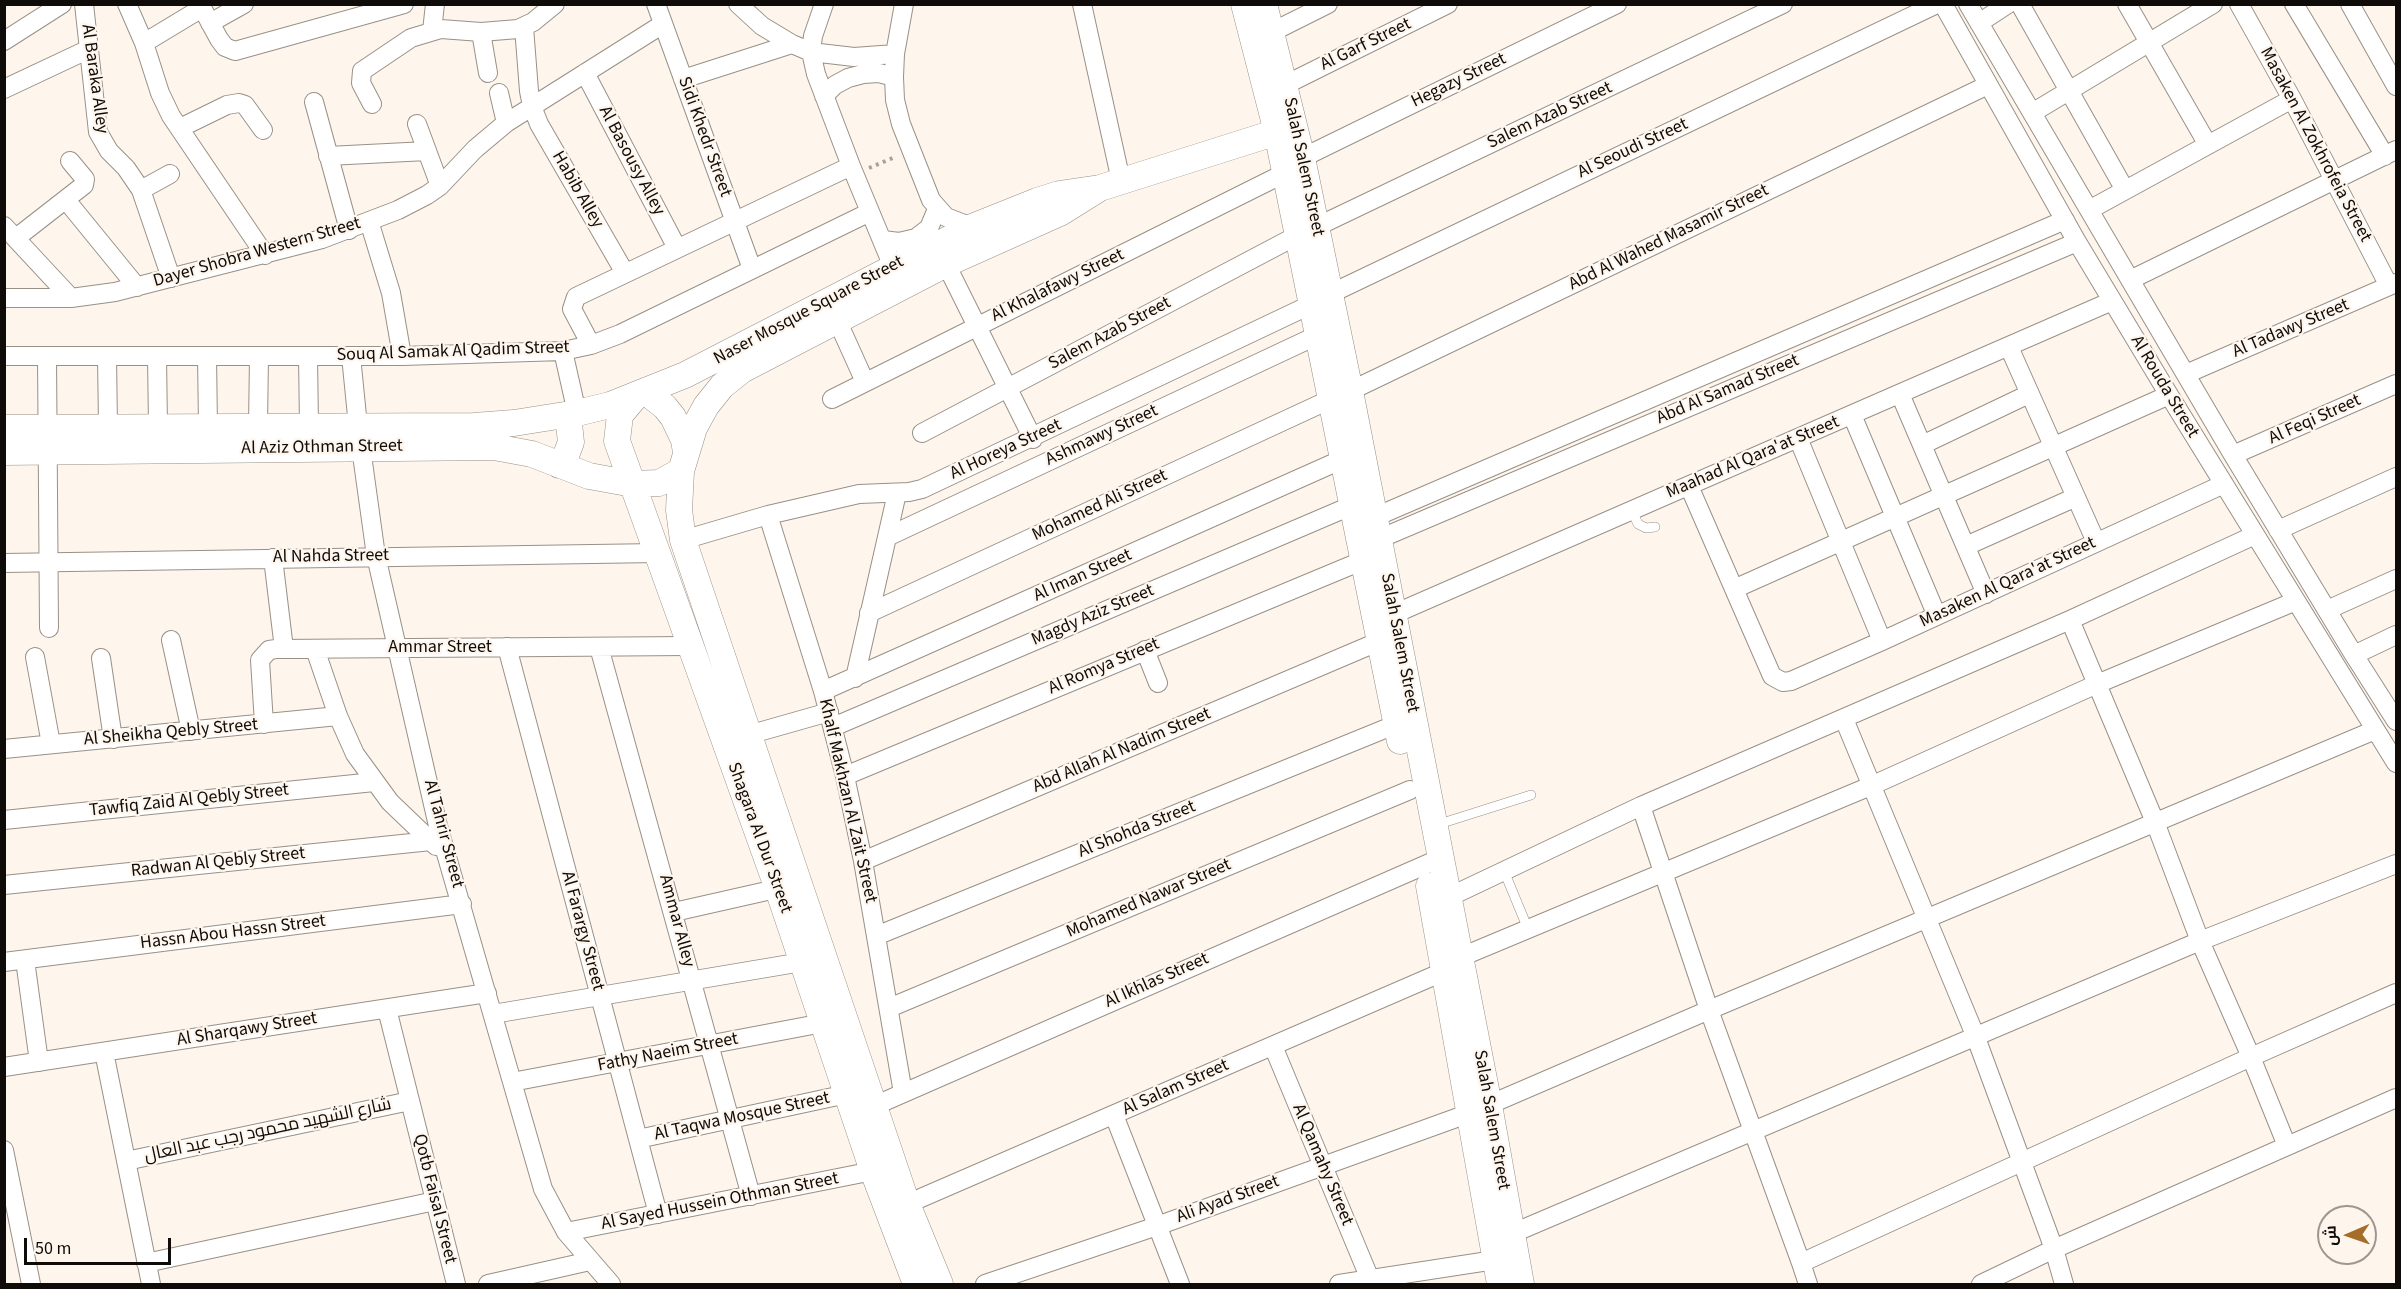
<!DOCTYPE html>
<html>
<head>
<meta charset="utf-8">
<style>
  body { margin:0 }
  #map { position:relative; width:2401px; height:1289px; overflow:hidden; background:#fef5ed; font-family:"Source Sans 3",Cairo,sans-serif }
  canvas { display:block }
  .frame { position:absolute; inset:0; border:6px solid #0e0b08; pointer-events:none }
  .north { position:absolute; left:2317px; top:1205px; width:60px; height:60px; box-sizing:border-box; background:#fef5ed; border:2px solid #9e9791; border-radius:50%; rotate:268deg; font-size:16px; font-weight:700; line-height:24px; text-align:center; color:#0e0b08 }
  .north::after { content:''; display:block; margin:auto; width:21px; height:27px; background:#a56d29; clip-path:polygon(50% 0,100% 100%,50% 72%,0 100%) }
  .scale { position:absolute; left:24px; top:1238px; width:147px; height:27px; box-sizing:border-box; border:3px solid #0e0b08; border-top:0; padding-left:8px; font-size:18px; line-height:21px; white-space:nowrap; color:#0e0b08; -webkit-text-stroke:4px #fef5ed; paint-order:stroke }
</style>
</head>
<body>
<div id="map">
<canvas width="2401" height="1289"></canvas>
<div class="frame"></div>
<div class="north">ش</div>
<div class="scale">50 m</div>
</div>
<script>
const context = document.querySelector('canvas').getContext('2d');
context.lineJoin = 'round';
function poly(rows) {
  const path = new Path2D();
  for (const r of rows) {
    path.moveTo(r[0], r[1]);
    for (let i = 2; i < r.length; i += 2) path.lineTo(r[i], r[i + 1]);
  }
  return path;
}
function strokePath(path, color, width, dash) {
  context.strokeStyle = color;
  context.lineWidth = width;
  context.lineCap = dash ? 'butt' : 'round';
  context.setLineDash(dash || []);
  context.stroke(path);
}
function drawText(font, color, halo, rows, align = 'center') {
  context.font = font + ' "Source Sans 3",Cairo,sans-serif';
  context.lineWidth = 4.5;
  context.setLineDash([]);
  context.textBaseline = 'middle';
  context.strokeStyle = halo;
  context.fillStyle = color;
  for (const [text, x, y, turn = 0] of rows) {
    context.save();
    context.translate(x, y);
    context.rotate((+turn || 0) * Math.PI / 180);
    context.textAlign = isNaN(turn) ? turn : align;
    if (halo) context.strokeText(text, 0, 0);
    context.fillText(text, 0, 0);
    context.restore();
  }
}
const path = poly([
  [869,168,895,157]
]);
const lane = poly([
  [1632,511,1638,524,1646,528,1655,527],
  [1436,825,1531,795],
  [1504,871,1528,929]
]);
const street = poly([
  [84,4,98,132,109,151,126,168,141,190,171,278],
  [127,4,144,43,160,93,171,116,265,255],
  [200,4,219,39,225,47,235,51,404,4],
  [656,4,752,269],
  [738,4,762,26,792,44,811,52,854,57,895,54],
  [824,4,813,36,811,52,816,74,851,166,893,267],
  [904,4,895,54,894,77,895,100,901,124,931,200,946,217,972,227],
  [1082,4,1121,181],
  [1943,4,2077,242,2169,395,2396,763],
  [1968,4,2233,455,2354,655,2396,721],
  [2020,4,2125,190],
  [2127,4,2208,145],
  [2239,4,2292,99,2389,286],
  [2294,4,2385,156],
  [2350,4,2396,86],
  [210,23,244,4],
  [1979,23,2008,4],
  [524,27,529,91,532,106,539,124,625,273],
  [432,31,435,4],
  [481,32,488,73],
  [1272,32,1328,4],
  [4,41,62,4],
  [144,43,202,8],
  [585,73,677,248],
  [683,79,792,44],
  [1285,85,1448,4],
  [4,89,89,49],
  [499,93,506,123],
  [824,96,835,85,848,78,863,74,879,73,894,77],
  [314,102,349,230],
  [372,104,361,83,362,71,411,38,441,29,481,32,518,29,533,22,555,4],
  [2032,113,2213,4],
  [417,124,440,186],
  [180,128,227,105,239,103,245,105,263,130],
  [328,156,427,151],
  [1302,158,1617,4],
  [141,190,170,174],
  [66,200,137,287],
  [2089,210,2292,99],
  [369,221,391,293,402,356],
  [4,226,71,298],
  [1316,227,1783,4],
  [16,238,84,185,85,179,70,161],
  [883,240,899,242,916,238,929,228,937,209],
  [946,264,1033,439],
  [2130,280,2396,150],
  [1330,294,1937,4],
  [4,298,71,298,115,292,322,239,398,210,427,195,440,186,475,149,506,123,663,24],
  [833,311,865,382],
  [591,345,572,309,576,297,851,166],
  [2009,347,2096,542],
  [563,351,577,413],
  [4,356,402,356,563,351,591,345,620,334,870,212],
  [47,356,49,628],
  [107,356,108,427],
  [157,356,158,427],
  [207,356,208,427],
  [308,356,309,426],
  [351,356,358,426,376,556,438,826,543,1189,566,1232,611,1284],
  [2186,374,2396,283],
  [1350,391,1988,85],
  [1900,394,1986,594],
  [832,399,1285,173],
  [1852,415,1937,616],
  [258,426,259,356],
  [922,433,1298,235],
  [1798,438,1882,641],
  [1922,445,2029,394],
  [2233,455,2396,384],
  [1689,486,1772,676,1783,682,1791,681,1882,641,2224,484],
  [768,515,823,691,845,776,863,861,903,1093],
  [1375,517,2065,220],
  [2278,530,2396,477],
  [887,537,1318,335],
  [1379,539,2077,242],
  [683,540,768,515,859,494,909,492,922,489,1312,304],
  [1966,546,2076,497],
  [273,558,284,649],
  [4,563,658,553],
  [1734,589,2169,395],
  [2327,610,2396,579],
  [869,613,1331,399],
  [1394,614,2112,301],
  [2070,620,2155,822,2200,941,2251,1057,2287,1146],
  [171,640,191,731],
  [507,647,658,1214],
  [599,647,751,1196],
  [315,649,338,716,355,754,390,802,436,846],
  [1145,650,1158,683],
  [2354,655,2396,635],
  [35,657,51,744],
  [101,658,113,739],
  [855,678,897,493],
  [823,691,1343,459],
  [1844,719,1975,1035,2054,1249,2064,1284],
  [264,724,260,660,269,650,276,649,689,646],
  [833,727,1353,505],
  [748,735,829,712],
  [4,749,338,716],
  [845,776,1364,560],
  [1641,806,1709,1010,1801,1263,2251,1057,2396,993],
  [4,820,374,782],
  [863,861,1380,641],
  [4,885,431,841],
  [1449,897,1641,806,2070,620,2255,535],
  [674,912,789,886],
  [876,936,1397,724],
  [1461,957,1873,785,2097,684,2296,601],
  [25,960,39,1062],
  [4,962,462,904],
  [889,1008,1410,790],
  [387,1009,456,1284],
  [493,1014,802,962],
  [1273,1046,1372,1284],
  [104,1052,151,1284],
  [4,1067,487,993],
  [512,1082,823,1023],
  [874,1106,1441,858],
  [1114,1115,1180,1284],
  [638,1139,847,1094],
  [4,1150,31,1284],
  [126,1161,410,1101],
  [907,1204,1445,971],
  [566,1232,873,1171],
  [1511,1234,2200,941,2396,864],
  [146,1263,435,1201],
  [1801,1263,1808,1284],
  [488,1284,590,1261],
  [985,1284,1157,1226,1470,1113,1709,1010,2375,730],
  [1339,1284,1495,1260],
  [1981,1284,2054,1249,2396,1098]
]);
const secondary = poly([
  [1244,4,1277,132,1400,741],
  [1264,4,1302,158,1350,391,1489,1105,1521,1284],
  [646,392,665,407,673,417,684,440,686,452],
  [636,396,620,415,617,441,778,889,873,1171,916,1284],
  [4,428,474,426,514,423,577,413,610,405,685,375,972,227,1037,201,1059,194,1100,188,1277,132],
  [4,452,494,447,532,454,589,476,633,484,659,483,681,471],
  [559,465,565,458,571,442,569,424,565,416],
  [1429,886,1500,1284],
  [940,1284,907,1204,683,540,679,510,681,471,694,428,706,406,722,386,742,370,946,264,1060,213,1100,188]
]);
const streetNames = [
  ["Al Garf Street",1366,45,-26],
  ["Al Baraka Alley",94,79,82],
  ["Hegazy Street",1459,81,-26],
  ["Salem Azab Street",1550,116,-25],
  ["Sidi Khedr Street",704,137,70],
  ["Masaken Al Zokhrofeia Street",2315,145,62],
  ["Al Seoudi Street",1633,149,-25],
  ["Al Basousy Alley",631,161,62],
  ["Salah Salem Street",1303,167,78],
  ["Habib Alley",577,190,60],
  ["Abd Al Wahed Masamir Street",1669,238,-26],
  ["Dayer Shobra Western Street",257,253,-16],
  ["Al Khalafawy Street",1058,286,-26],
  ["Naser Mosque Square Street",809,311,-28],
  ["Al Tadawy Street",2291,329,-23],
  ["Salem Azab Street",1110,334,-28],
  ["Souq Al Samak Al Qadim Street",453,352,-2],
  ["Al Rouda Street",2164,387,59],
  ["Abd Al Samad Street",1728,390,-23],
  ["Al Feqi Street",2315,420,-24],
  ["Ashmawy Street",1102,436,-25],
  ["Al Aziz Othman Street",322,448,-1],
  ["Al Horeya Street",1006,450,-25],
  ["Maahad Al Qara'at Street",1753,458,-23],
  ["Mohamed Ali Street",1100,506,-25],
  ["Al Nahda Street",331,557,-1],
  ["Al Iman Street",1083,576,-24],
  ["Masaken Al Qara'at Street",2008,583,-25],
  ["Magdy Aziz Street",1093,616,-23],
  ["Salah Salem Street",1399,643,79],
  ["Ammar Street",440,648],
  ["Al Romya Street",1104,667,-23],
  ["Al Sheikha Qebly Street",171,733,-5],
  ["Abd Allah Al Nadim Street",1122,751,-23],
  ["Tawfiq Zaid Al Qebly Street",189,801,-6],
  ["Khalf Makhzan Al Zait Street",847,801,77],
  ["Al Shohda Street",1137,830,-22],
  ["Al Tahrir Street",443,834,75],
  ["Shagara Al Dur Street",759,838,70],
  ["Radwan Al Qebly Street",218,863,-6],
  ["Mohamed Nawar Street",1149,899,-23],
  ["Ammar Alley",676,921,75],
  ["Al Farargy Street",582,931,75],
  ["Hassn Abou Hassn Street",233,933,-7],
  ["Al Ikhlas Street",1157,981,-24],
  ["Al Sharqawy Street",247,1030,-9],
  ["Fathy Naeim Street",668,1053,-11],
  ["Al Salam Street",1176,1088,-24],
  ["Al Taqwa Mosque Street",742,1117,-12],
  ["Salah Salem Street",1491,1120,80],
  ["شارع الشهيد محمود رجب عبد العال",268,1131,-12],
  ["Al Qamahy Street",1322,1165,67],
  ["Qotb Faisal Street",434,1199,76],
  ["Ali Ayad Street",1228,1200,-20],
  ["Al Sayed Hussein Othman Street",720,1202,-11]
];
strokePath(lane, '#999086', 10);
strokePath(street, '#999086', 20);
strokePath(secondary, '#999086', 27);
strokePath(path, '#a9a29b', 4, [3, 4.5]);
strokePath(lane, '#fff', 9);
strokePath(street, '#fff', 18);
strokePath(secondary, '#fff', 26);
drawText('18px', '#0e0b08', '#fef5ed', streetNames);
</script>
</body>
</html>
